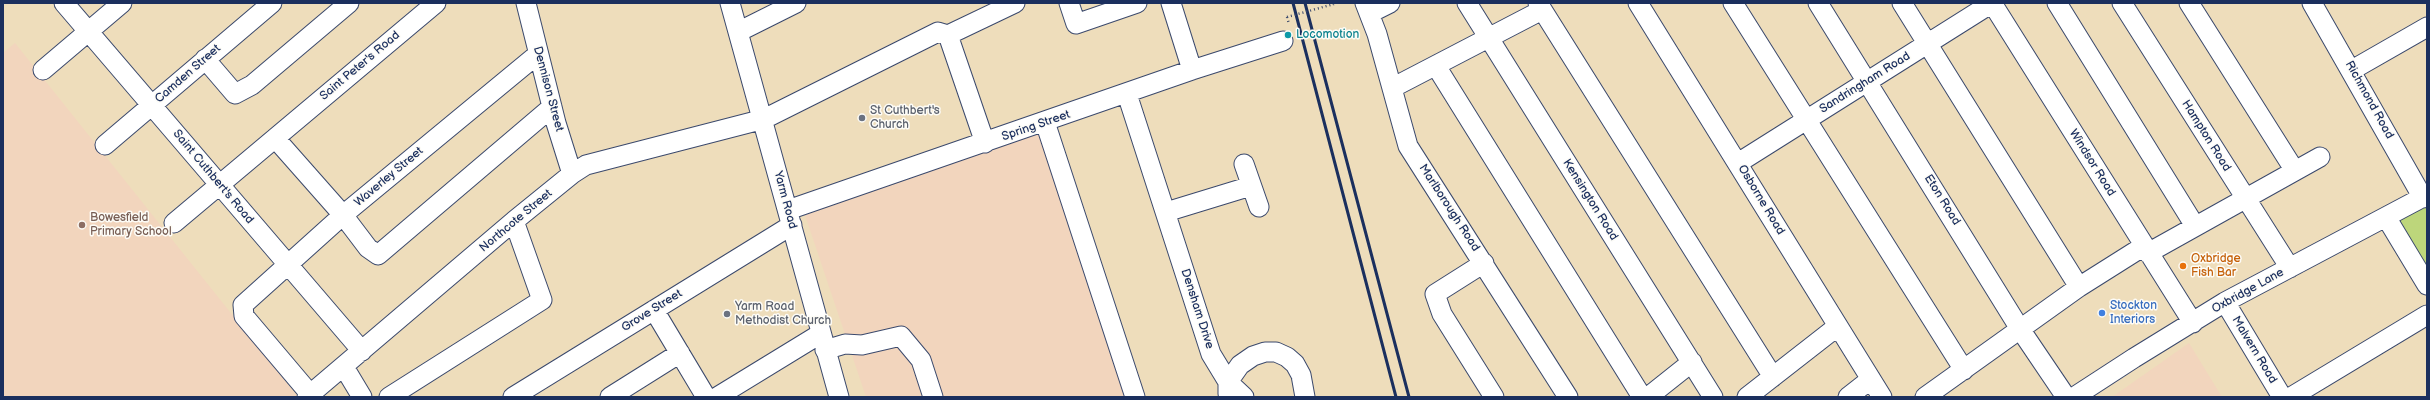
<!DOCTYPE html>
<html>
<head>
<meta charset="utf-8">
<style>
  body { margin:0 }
  #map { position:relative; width:2430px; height:400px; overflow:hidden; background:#edb; font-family:"Balsamiq Sans",sans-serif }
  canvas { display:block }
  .frame { position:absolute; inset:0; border:4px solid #1b2f5e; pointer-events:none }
</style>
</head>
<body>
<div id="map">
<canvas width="2430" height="400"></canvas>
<div class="frame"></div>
</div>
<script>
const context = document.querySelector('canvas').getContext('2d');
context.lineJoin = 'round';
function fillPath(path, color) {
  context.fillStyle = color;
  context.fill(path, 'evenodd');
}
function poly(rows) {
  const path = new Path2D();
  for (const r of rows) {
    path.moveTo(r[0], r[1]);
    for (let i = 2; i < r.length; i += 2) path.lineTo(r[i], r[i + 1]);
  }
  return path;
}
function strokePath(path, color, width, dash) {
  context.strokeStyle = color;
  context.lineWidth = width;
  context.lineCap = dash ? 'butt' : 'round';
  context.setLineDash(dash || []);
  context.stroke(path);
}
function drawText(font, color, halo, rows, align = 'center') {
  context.font = font + ' "Balsamiq Sans",sans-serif';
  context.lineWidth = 3;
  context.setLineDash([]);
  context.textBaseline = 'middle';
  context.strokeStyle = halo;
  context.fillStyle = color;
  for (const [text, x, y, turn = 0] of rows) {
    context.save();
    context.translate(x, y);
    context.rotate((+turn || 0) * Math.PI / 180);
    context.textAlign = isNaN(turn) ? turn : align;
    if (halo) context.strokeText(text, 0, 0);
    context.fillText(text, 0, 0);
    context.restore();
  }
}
const built = poly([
  [15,43,298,397,3,397,3,53],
  [1049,129,1129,397,866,397,805,215],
  [2189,343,2222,397,2112,397]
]);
const green = poly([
  [2427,204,2427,293,2387,226]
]);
const path = poly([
  [1333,3,1334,4],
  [1287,17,1289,24]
]);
const minor = poly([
  [64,3,362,351],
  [526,3,556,123,572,174],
  [730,3,839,397],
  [1069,3,1076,24,1137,3],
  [1171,3,1192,70],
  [1365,3,1377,34,1408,146,1568,397],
  [1467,3,1713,397],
  [1538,3,1773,377],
  [1638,3,1882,397],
  [1733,3,1964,370],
  [1818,3,2020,329,2066,397],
  [1902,3,2079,287],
  [1992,3,2193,323],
  [2057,3,2195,226],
  [2122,3,2290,268],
  [2189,3,2295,171],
  [2312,3,2423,198],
  [1370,13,1390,3],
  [738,32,796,3],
  [205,59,235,94,252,85,349,3],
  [1436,66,1642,397],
  [43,70,122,3],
  [2352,70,2427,27],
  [1392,88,1542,10],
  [1127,94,1211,354,1228,382,1244,397],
  [1045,122,1135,397],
  [275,138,343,215,368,248,378,255,552,107],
  [985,143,948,35,1015,3],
  [105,145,272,3],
  [1738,163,1992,3],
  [1244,164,1259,207],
  [788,210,1192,70,1283,41],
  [1166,212,1251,186],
  [2386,217,2427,285],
  [174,223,436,3],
  [2148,253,2320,157],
  [1484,263,1435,294,1442,314,1494,397],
  [2225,302,2282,397],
  [654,310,706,397],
  [825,350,845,344,862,345,901,336,921,360,933,397],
  [344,367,362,397],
  [310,394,244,316,243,305,343,215,538,54],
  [1228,394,1228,382,1240,365,1253,356,1265,352,1276,352,1287,357,1295,364,1301,375,1305,397],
  [307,397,514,221,572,174,586,165,764,119,938,32,948,35],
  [389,397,542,300,514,221],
  [513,397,792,225],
  [610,397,680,353],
  [717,397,820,334],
  [1648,397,1692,362],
  [1747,397,1838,326],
  [1848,397,1871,379],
  [1925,397,2079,287,2144,246],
  [2074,397,2134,358,2225,302,2427,195],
  [2291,397,2427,315]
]);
const rail = poly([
  [1293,3,1396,397],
  [1305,3,1409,397]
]);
const pathBridge = poly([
  [1287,17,1334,4]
]);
const markers = [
  [1288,35,4,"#0f9aa8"],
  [862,118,4,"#6b7280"],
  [82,225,4,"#8d6e63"],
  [2183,266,4,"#e8710a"],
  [2102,313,4,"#3f7fe0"],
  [727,314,4,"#6b7280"]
];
const cultureNames = [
  ["Locomotion",1296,35]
];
const streetNames = [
  ["Saint Peter's Road",360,66,-40],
  ["Camden Street",188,74,-41],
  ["Sandringham Road",1865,83,-32],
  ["Dennison Street",548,89,75],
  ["Richmond Road",2369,100,61],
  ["Spring Street",1036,126,-19],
  ["Hampton Road",2206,136,58],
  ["Windsor Road",2092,163,58],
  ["Saint Cuthbert's Road",213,177,50],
  ["Waverley Street",389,177,-40],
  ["Yarm Road",785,200,75],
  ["Kensington Road",1590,200,58],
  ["Osborne Road",1761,200,59],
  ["Eton Road",1942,200,58],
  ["Marlborough Road",1449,208,57],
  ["Northcote Street",516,221,-40],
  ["Oxbridge Lane",2248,291,-29],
  ["Densham Drive",1197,309,72],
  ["Grove Street",652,311,-32],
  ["Malvern Road",2254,350,59]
];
const worshipNames = [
  ["St Cuthbert's",870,111],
  ["Church",870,125],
  ["Yarm Road",735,307],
  ["Methodist Church",735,321]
];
const educationNames = [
  ["Bowesfield",90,218],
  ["Primary School",90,232]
];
const foodNames = [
  ["Oxbridge",2191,259],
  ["Fish Bar",2191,273]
];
const shopNames = [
  ["Stockton",2110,306],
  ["Interiors",2110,320]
];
fillPath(built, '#f2d5bd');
fillPath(green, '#bdd67b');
strokePath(minor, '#3b496c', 21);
strokePath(path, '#3b496c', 2.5, [1, 3]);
strokePath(minor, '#fff', 19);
strokePath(rail, '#1b2f5e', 3);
strokePath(pathBridge, '#3b496c', 2.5, [1, 3]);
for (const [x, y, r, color] of markers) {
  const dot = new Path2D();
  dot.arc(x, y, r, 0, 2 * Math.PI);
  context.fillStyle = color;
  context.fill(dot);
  strokePath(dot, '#fdfcf7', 1.5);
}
drawText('12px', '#0d838f', '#fdfcf7', cultureNames, 'left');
drawText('12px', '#1b2f5e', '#fdfcf7', streetNames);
drawText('12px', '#5b616d', '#fdfcf7', worshipNames, 'left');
drawText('12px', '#785e54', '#fdfcf7', educationNames, 'left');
drawText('12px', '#c56008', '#fdfcf7', foodNames, 'left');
drawText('12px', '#366cbe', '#fdfcf7', shopNames, 'left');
</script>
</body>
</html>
